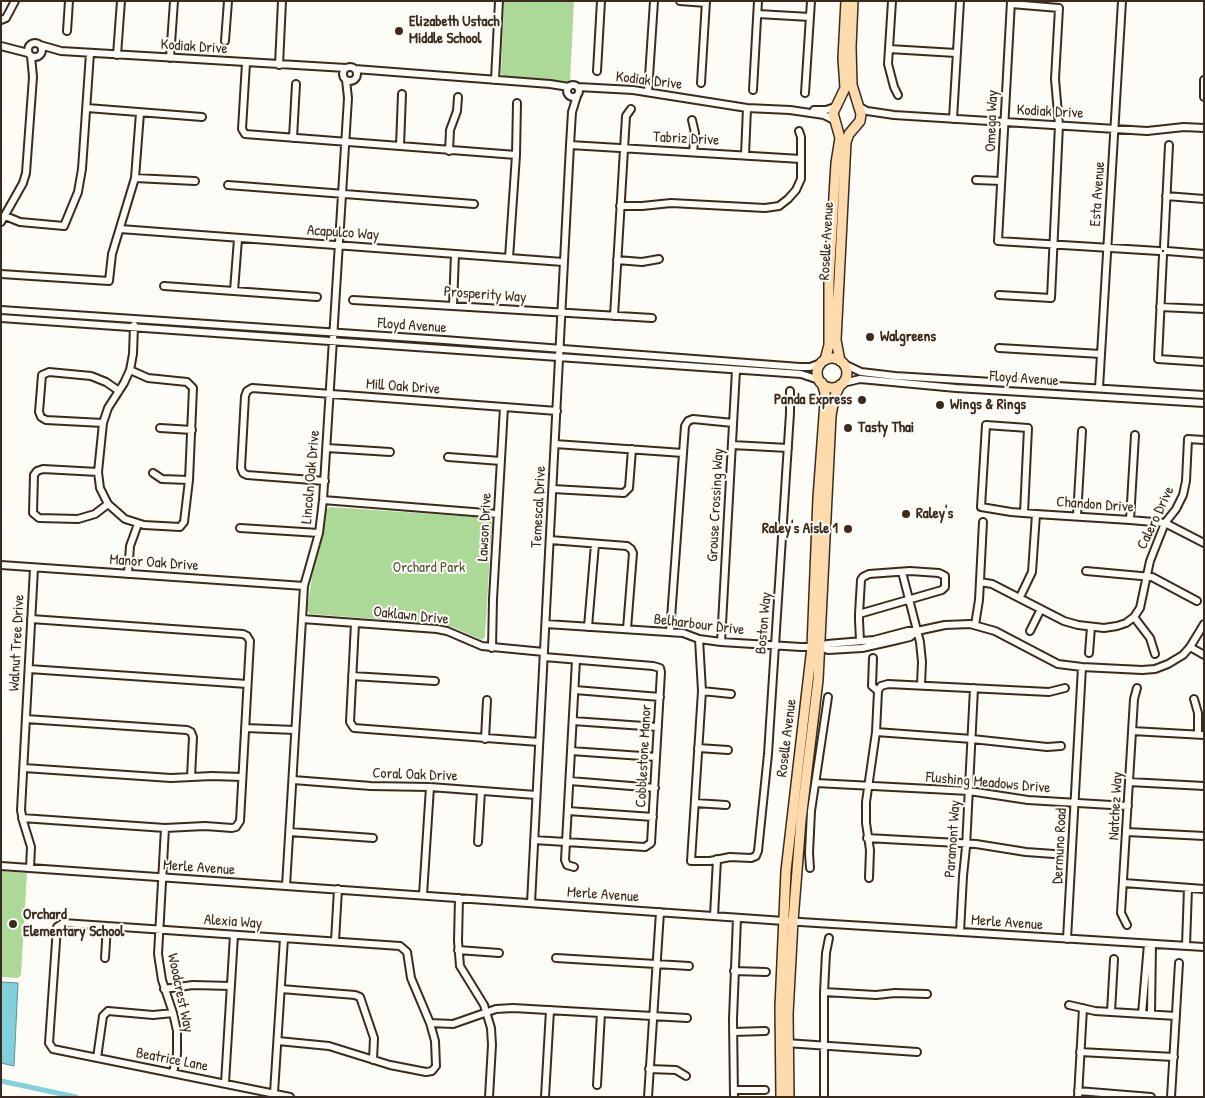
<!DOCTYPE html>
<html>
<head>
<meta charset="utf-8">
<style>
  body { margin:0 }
  #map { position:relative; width:1205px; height:1098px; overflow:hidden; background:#fdfcf7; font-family:"Patrick Hand",sans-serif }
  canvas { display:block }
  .frame { position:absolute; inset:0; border:2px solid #3b2a1e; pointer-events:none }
</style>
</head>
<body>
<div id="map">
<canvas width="1205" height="1098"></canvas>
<div class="frame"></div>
</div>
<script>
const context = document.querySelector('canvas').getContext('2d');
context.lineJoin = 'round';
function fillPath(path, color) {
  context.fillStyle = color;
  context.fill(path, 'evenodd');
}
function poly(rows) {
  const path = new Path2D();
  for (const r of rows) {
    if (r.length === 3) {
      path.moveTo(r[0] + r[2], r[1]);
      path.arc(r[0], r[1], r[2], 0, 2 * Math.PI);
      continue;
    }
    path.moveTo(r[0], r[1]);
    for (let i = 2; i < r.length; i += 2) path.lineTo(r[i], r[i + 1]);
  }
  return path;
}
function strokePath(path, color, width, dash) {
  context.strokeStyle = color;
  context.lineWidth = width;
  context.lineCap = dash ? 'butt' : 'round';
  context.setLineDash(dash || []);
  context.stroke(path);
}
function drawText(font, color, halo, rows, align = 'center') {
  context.font = font + ' "Patrick Hand",sans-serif';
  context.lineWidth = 4;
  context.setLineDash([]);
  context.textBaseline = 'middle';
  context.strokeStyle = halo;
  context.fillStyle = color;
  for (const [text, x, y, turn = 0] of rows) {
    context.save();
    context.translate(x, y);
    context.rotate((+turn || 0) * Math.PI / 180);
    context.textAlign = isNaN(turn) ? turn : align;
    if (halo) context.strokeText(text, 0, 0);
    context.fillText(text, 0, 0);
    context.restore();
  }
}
const green = poly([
  [504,1,574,1,570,82,506,77,501,74],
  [330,507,489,518,492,521,485,637,482,640,452,627,441,624,310,614,307,611,312,576,320,547,327,509],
  [1,871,27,873,21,975,18,978,1,977]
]);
const water = poly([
  [1,982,18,983,14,1066,1,1063,1,982]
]);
const canal = poly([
  [1,1081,76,1097]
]);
const minor = poly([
  [680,1,706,3],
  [892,1,888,64,894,87,898,95],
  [1011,1,998,241,1159,251],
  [758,14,810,17],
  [1,20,6,18,15,1],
  [67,31,69,1],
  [225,41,228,1],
  [35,50,7],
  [40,45,61,51,346,68],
  [1,46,28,53],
  [889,49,956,53],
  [117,55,121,1],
  [170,58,174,1],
  [246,63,242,129,245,134,516,155],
  [279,65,282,1],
  [350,74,7],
  [355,69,550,84,569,87],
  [597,71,601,1],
  [495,80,499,1],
  [1204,80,1204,97],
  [701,83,706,1],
  [573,91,6],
  [578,87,633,90,747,108,790,110,824,115,834,120],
  [753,90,758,1],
  [648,92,654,1],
  [805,93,811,1],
  [860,107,867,111,894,115,1005,122,1147,131,1184,127,1204,128],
  [87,108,202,117],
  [814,110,826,110,835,107],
  [953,119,960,1],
  [692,120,695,133,693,152],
  [293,138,296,84],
  [570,145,801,159],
  [400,146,402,94],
  [449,151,450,130,457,111,458,97],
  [745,155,747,108],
  [135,178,195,181],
  [976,180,1001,181],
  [228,185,474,204],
  [1166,196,1204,199],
  [620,206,642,206,671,203,765,208,779,206,788,199,796,190,801,179,801,137,799,131],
  [5,216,20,222,64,226,78,192,82,169,90,53],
  [1,222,23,183,26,173,33,77,31,56],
  [120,229,563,262],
  [1164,247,1169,145],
  [1167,251,1204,254],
  [1163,255,1158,359,1204,362],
  [509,258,516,155,517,103],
  [617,260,642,262,659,259],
  [1,274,109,281,112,254,135,178,140,113],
  [164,286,317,297],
  [234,291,238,239],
  [999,295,1051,298,1059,125,1055,79,1059,8,1011,4],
  [353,300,652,318],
  [453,306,455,254],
  [1160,307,1204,309],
  [1,310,444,340,800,367,810,367,821,363],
  [614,316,626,116,631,109],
  [1,318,801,374,819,380],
  [999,348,1101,354],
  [844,364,861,372,895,376,1204,395],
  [130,370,148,378,187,382,193,388,189,480,184,522,180,527,144,525,125,519,108,504,100,488,98,472,103,423,108,408,124,383,130,370,133,354,134,325],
  [843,383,860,379,956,388,1204,403],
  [1099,388,1122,1],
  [103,423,46,420,41,417,39,412,42,375,49,372,91,376,106,382,119,391],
  [160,428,192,430],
  [555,444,683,453],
  [732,445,788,448],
  [327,448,390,452],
  [448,457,501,461],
  [98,472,43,469,37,471,34,475,33,513,39,518,78,519,95,514,108,504],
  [153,473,162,479,189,480],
  [325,481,247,475,243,473,241,468,245,396,247,391,252,388,557,411],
  [553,489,624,493,629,488,632,449],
  [323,500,498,514],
  [1024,513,1028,428,986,425,981,507,1011,512,1036,514,1130,520,1165,523,1204,543],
  [1077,516,1082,431],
  [1130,520,1135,435],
  [240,528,319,533],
  [550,540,627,546,631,549,633,553,627,629],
  [1,565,304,586],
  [1086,571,1152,577,1197,601],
  [902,572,920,642,922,662,921,685],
  [128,574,130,546,138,524],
  [980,582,992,584,1064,621,1078,625,1104,628,1117,626,1126,623,1134,617,1140,608,1150,561,1165,523,1176,509,1183,495,1186,481,1188,439,1204,440],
  [1020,597,1032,572,1036,514],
  [859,614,942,590,945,587,945,576,939,573,910,571,869,574,863,577,861,580,859,614,859,620,860,641],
  [1134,617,1150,638,1155,654],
  [302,619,437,629,447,631,482,646,544,652],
  [355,623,350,722,354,728,539,742],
  [546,624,683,633,699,639,721,642,801,647,820,647,827,644,874,640,908,631,917,631],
  [975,625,979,600,983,522],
  [588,627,595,544],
  [1030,631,1041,609],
  [670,632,685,426,688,421,693,419,733,423],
  [699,639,702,691,691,861,710,861,730,857,751,858,756,856,758,851,768,754,790,413,790,391],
  [721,642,736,370],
  [820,647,828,650,862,648,893,641,910,637,917,631,945,625,970,624,995,631,1058,664,1082,667,1142,670,1155,669,1168,664,1183,655,1190,647,1204,624],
  [1190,647,1204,655],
  [492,648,493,599,504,407],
  [1089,653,1091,627],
  [873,658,872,686,878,691],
  [29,669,247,684],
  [352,676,435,681],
  [575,690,660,697],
  [702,691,731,694],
  [1194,699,1198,713,1198,734],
  [26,719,187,730,191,732,193,737,191,777],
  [573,721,658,727],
  [245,728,295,730],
  [1132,731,1204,735],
  [876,732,972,739,1047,747,1061,746],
  [485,739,487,700],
  [698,748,728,750],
  [571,751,656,757],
  [24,768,171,778,212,776,242,777],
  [293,780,371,786,430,787,536,795],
  [570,781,655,788],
  [1129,782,1204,786],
  [816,783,969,791,1028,800,1128,806],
  [695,803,726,805],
  [568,811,653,817],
  [22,818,165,828,205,826,232,828,236,827,240,821,250,641,247,636,243,634,31,619],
  [165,828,158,954,162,980,173,1013,177,1031,177,1054,173,1073],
  [290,832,373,838],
  [1127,832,1204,836],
  [867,838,976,844,1026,852,1054,854],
  [534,840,645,847,651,843,661,672,660,668,653,666,544,657],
  [478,842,481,791],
  [1,866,784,921,1204,947],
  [574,867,567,865,565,860,576,660],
  [30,868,31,847,23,821,21,810,34,568],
  [810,868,809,853,811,811,828,697],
  [869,878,870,850,866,823,866,802,876,732,878,691,881,686,888,684,1049,692,1065,688],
  [1124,883,1204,889],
  [286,886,304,586,319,533,323,500,348,98,346,80],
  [423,895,430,787],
  [459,898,458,941,460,966,484,1005,491,1028,492,1045,489,1097],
  [531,903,570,145,572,112,577,96],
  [714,916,717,859],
  [1127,925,1121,913,1134,699,1137,688],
  [960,932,963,876,966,847,974,688],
  [1067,939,1082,667],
  [335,941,338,889],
  [1186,946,1188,888],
  [458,950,499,953],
  [105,958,107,926],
  [556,958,689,966],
  [734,971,766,972],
  [164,989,193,985,231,986],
  [281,989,355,995,360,997,374,1038,373,1060],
  [824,992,876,995,895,993,927,994],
  [1069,1005,1095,1011,1176,1016],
  [1111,1012,1114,959],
  [1142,1014,1148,944],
  [1151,1014,1152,944],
  [430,1023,453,1024,496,1009,513,1008,687,1018],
  [733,1032,765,1031],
  [278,1041,329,1046,390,1065,426,1072,432,1071,436,1066,435,1041,430,1023,411,978,407,952,400,946,63,923,57,927,49,1043,53,1049,290,1097],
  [786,1043,917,1052],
  [1080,1052,1174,1057],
  [97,1058,103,1016,108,1011,153,1015,173,1013],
  [649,1069,676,1070,686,1076],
  [225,1083,234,935],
  [597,1085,601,1013],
  [734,1090,765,1090],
  [1078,1091,1151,1097],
  [274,1093,284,938],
  [545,1097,550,1010],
  [648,1097,660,912],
  [734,1097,733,1019,737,918],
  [824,1097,824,992,826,953,829,938],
  [1078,1097,1083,1008],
  [1171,1097,1179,963]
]);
const major = poly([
  [832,373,15],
  [825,360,829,345,829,280,836,163,840,138,833,113,845,88,843,58,846,1],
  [840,361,836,340,846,142,849,134,860,121,861,114,852,85,851,47,853,1],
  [781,1097,780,1007,786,871,812,647,818,498,825,402,825,393,822,383],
  [789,1097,788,1014,793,921,801,820,818,680,831,416,834,398,840,385]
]);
const markers = [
  [399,31,5,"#3b2a1e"],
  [870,337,5,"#3b2a1e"],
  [862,400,5,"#3b2a1e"],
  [940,405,5,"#3b2a1e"],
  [848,428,5,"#3b2a1e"],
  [906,514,5,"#3b2a1e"],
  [848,529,5,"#3b2a1e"],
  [13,924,5,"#3b2a1e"]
];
const poiNames = [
  ["Elizabeth Ustach",409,22],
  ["Middle School",409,39],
  ["Walgreens",880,337],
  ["Panda Express",852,400,"right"],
  ["Wings & Rings",950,405],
  ["Tasty Thai",858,428],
  ["Raley's",916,514],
  ["Raley's Aisle 1",838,529,"right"],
  ["Orchard",23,915],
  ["Elementary School",23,932]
];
const streetNames = [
  ["Kodiak Drive",194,47,4],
  ["Kodiak Drive",649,81,7],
  ["Kodiak Drive",1050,112,3],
  ["Omega Way",992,121,-88],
  ["Tabriz Drive",686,139,3],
  ["Esta Avenue",1098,194,-86],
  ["Acapulco Way",343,233,4],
  ["Roselle Avenue",827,241,-87],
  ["Prosperity Way",485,295,4],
  ["Floyd Avenue",412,326,4],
  ["Floyd Avenue",1024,379,4],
  ["Mill Oak Drive",403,387,4],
  ["Lincoln Oak Drive",311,477,-85],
  ["Grouse Crossing Way",716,505,-87],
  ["Chandon Drive",1095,505,4],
  ["Temescal Drive",539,507,-87],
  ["Calero Drive",1156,518,-65],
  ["Lawson Drive",485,527,-87],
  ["Manor Oak Drive",154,563,4],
  ["Oaklawn Drive",411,616,6],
  ["Boston Way",764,623,-85],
  ["Belharbour Drive",699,625,7],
  ["Walnut Tree Drive",17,643,-87],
  ["Roselle Avenue",787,738,-83],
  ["Cobblestone Manor",644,756,-87],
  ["Coral Oak Drive",415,775,2],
  ["Flushing Meadows Drive",988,783,5],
  ["Natchez Way",1116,806,-87],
  ["Paramont Way",953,839,-86],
  ["Dermuno Road",1060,846,-87],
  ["Merle Avenue",199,868,4],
  ["Merle Avenue",603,895,4],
  ["Alexia Way",233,922,4],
  ["Merle Avenue",1007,923,4],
  ["Woodcrest Way",180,993,78],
  ["Beatrice Lane",172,1060,11]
];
const parkNames = [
  ["Orchard Park",429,568]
];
fillPath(green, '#acd997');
fillPath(water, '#80d1db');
strokePath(water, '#648e8f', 1);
strokePath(canal, '#80d1db', 5);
strokePath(minor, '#3b2a1e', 10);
strokePath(major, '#3b2a1e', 12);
strokePath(minor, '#fdfcf7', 6);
strokePath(major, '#fedbac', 9);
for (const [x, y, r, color] of markers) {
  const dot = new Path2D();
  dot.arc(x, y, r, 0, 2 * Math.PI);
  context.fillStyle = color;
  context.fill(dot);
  strokePath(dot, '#fdfcf7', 2);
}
drawText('bold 15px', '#3b2a1e', '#fdfcf7', poiNames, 'left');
drawText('15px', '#3b2a1e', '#fdfcf7', streetNames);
drawText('15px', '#57563c', '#fdfcf7', parkNames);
</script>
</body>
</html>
